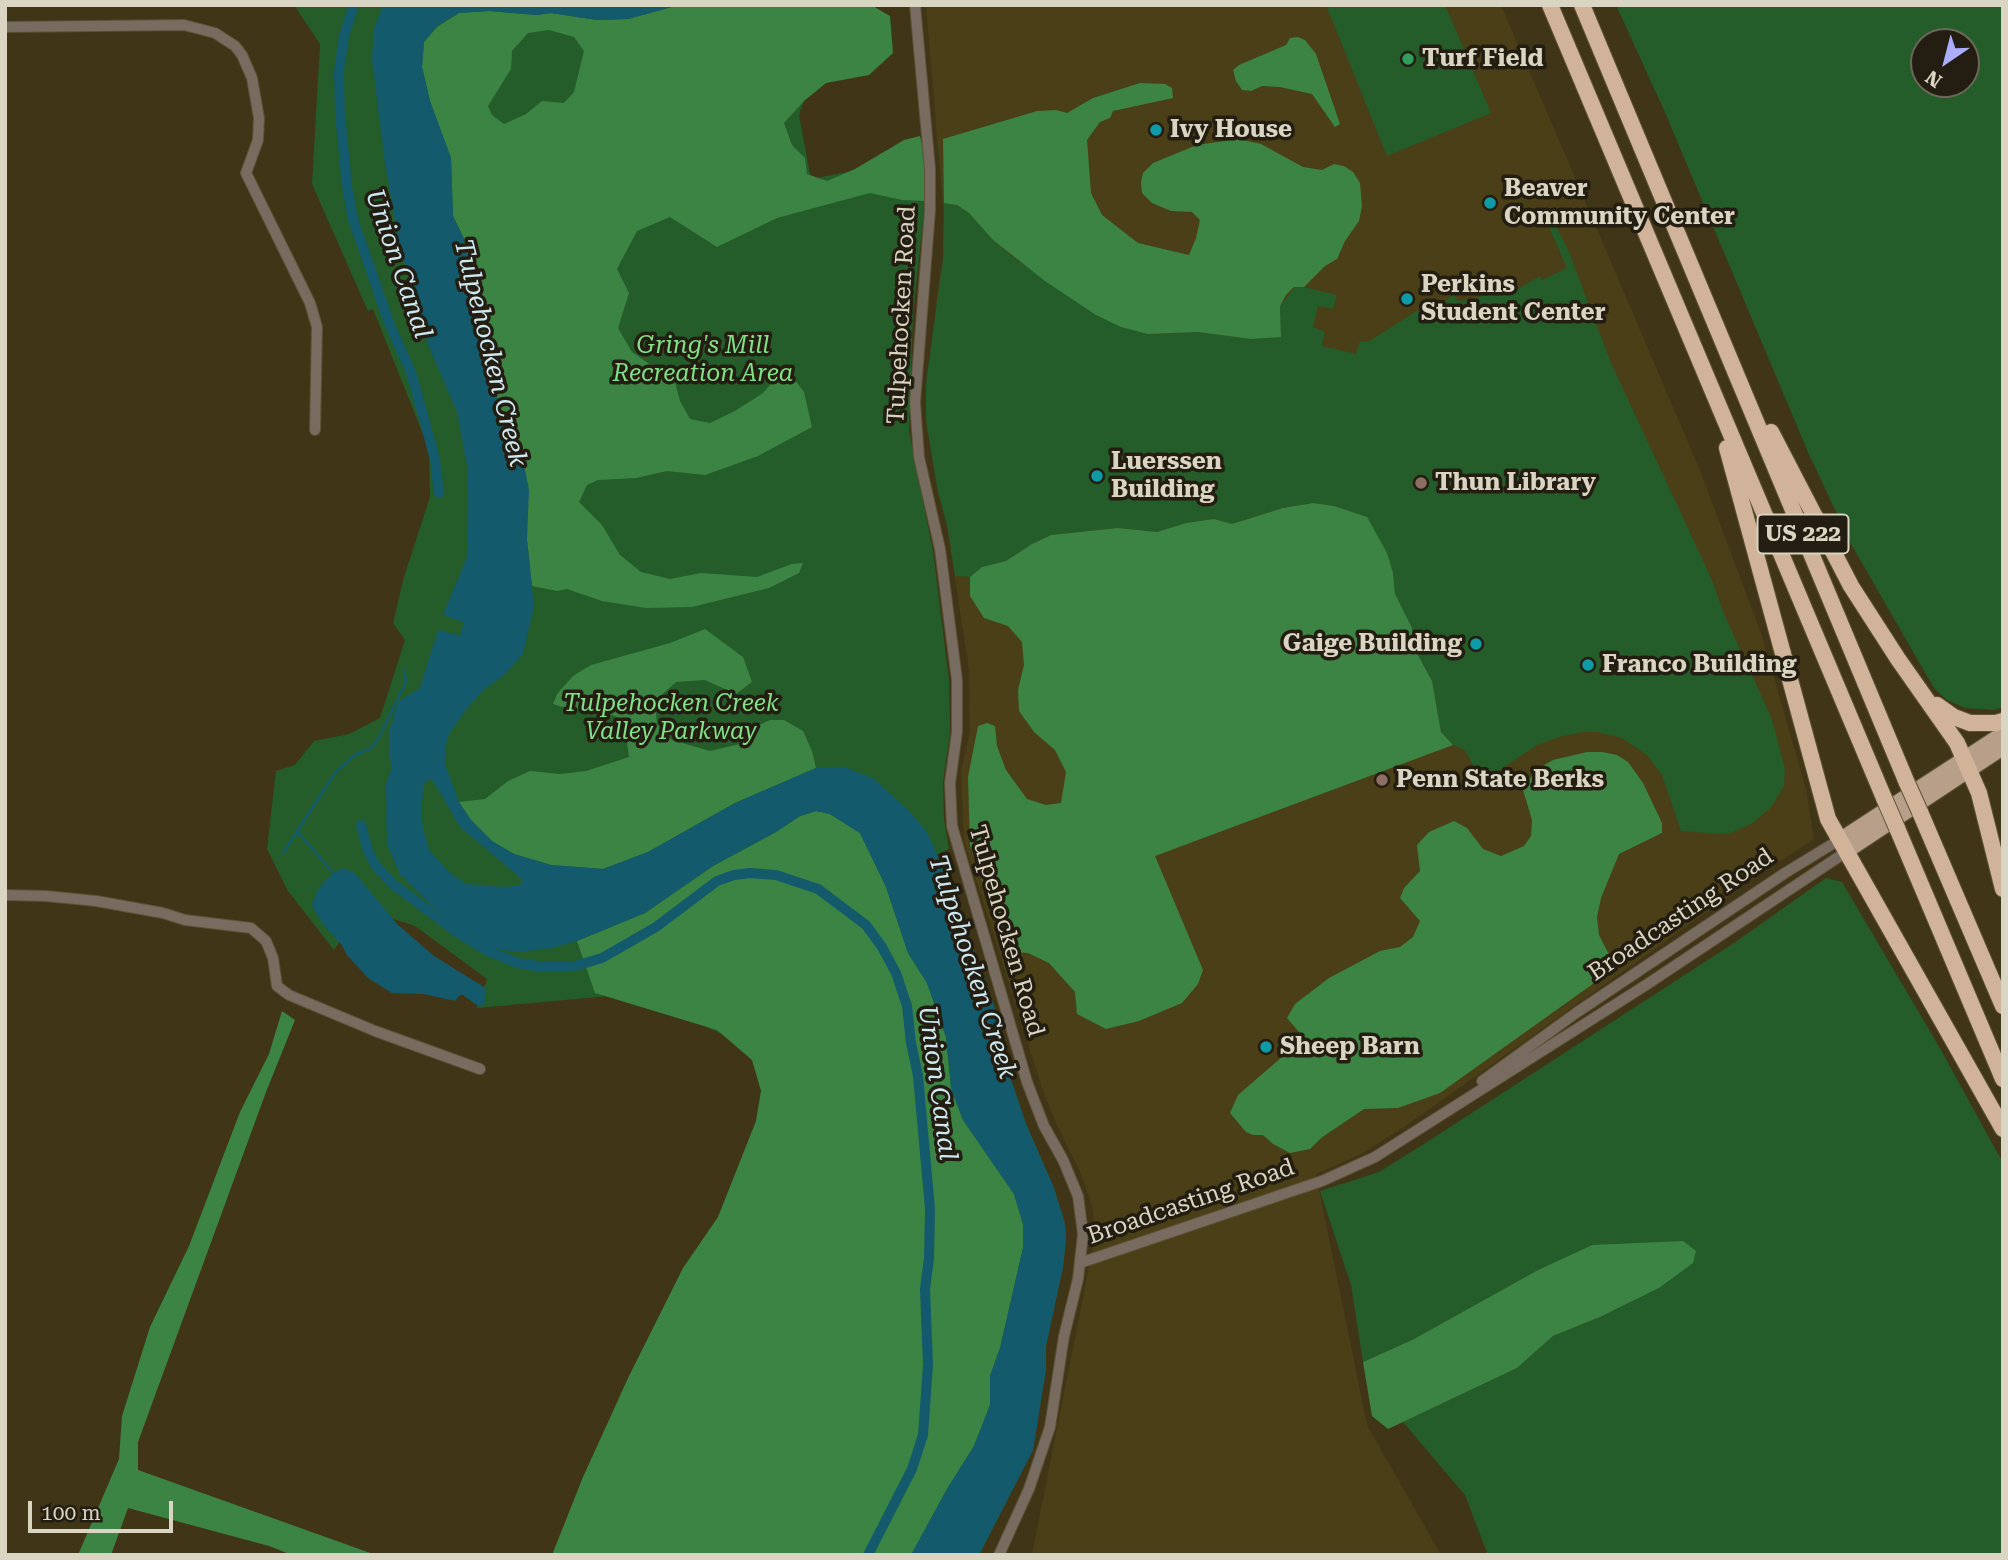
<!DOCTYPE html>
<html>
<head>
<meta charset="utf-8">
<style>
  body { margin:0 }
  #map { position:relative; width:2008px; height:1560px; overflow:hidden; background:#403617; font-family:"Roboto Serif",serif }
  canvas { display:block }
  .frame { position:absolute; inset:0; border:7px solid #dad4c2; pointer-events:none }
  .north { position:absolute; left:1910px; top:28px; width:70px; height:70px; box-sizing:border-box; background:#231e11; border:2px solid #6c6758; border-radius:50%; rotate:215deg; font-size:19px; font-weight:700; line-height:28px; text-align:center; color:#dad4c2 }
  .north::after { content:''; display:block; margin:auto; width:24px; height:32px; background:#abaffb; clip-path:polygon(50% 0,100% 100%,50% 72%,0 100%) }
  .scale { position:absolute; left:28px; top:1501px; width:145px; height:32px; box-sizing:border-box; border:4px solid #dad4c2; border-top:0; padding-left:9px; font-size:21px; line-height:24px; white-space:nowrap; color:#dad4c2; -webkit-text-stroke:5px #231e11; paint-order:stroke }
</style>
</head>
<body>
<div id="map">
<canvas width="2008" height="1560"></canvas>
<div class="frame"></div>
<div class="north">N</div>
<div class="scale">100 m</div>
</div>
<script>
const context = document.querySelector('canvas').getContext('2d');
context.lineJoin = 'round';
function fillPath(path, color) {
  context.fillStyle = color;
  context.fill(path, 'evenodd');
}
function poly(rows) {
  const path = new Path2D();
  for (const r of rows) {
    path.moveTo(r[0], r[1]);
    for (let i = 2; i < r.length; i += 2) path.lineTo(r[i], r[i + 1]);
  }
  return path;
}
function strokePath(path, color, width, dash) {
  context.strokeStyle = color;
  context.lineWidth = width;
  context.lineCap = dash ? 'butt' : 'round';
  context.setLineDash(dash || []);
  context.stroke(path);
}
function drawText(font, color, halo, rows, align = 'center') {
  context.font = font + ' "Roboto Serif",serif';
  context.lineWidth = 7;
  context.setLineDash([]);
  context.textBaseline = 'middle';
  context.strokeStyle = halo;
  context.fillStyle = color;
  for (const [text, x, y, turn = 0] of rows) {
    context.save();
    context.translate(x, y);
    context.rotate((+turn || 0) * Math.PI / 180);
    context.textAlign = isNaN(turn) ? turn : align;
    if (halo) context.strokeText(text, 0, 0);
    context.fillText(text, 0, 0);
    context.restore();
  }
}
const built = poly([
  [926,5,1501,5,1699,468,1762,636,1806,789,1814,839,1763,872,1404,1127,1361,1154,1316,1174,1367,1425,1441,1555,1032,1555,1093,1247,1094,1228,1092,1205,1079,1169,1056,1123,1042,1088,964,841,961,770,970,732,969,670,947,525,938,492,926,421,937,295,943,259,944,219]
]);
const green = poly([
  [294,5,837,5,799,115,811,179,925,157,925,201,913,315,909,431,933,551,949,680,950,733,943,782,944,820,949,849,936,855,984,975,995,1010,1007,1068,1026,1124,1054,1188,1065,1224,1066,1239,1063,1267,1046,1346,1046,1369,1033,1450,979,1555,697,1555,804,1206,763,1052,631,994,477,1008,487,979,415,926,363,909,334,950,288,891,267,849,276,771,295,765,314,741,349,734,380,718,405,640,393,623,404,577,430,497,429,449,373,309,368,311,312,184,320,44],
  [1326,5,1445,5,1491,113,1387,156],
  [1616,5,2003,5,2003,707,1994,710,1965,708,1947,700,1934,688,1851,544,1808,452,1664,110],
  [1924,42,1966,42,1966,84,1924,84],
  [951,202,969,213,993,240,1017,260,1096,315,1148,334,1198,332,1251,339,1281,336,1280,306,1295,287,1304,287,1337,295,1333,309,1318,306,1313,327,1325,332,1322,346,1356,354,1360,341,1368,342,1426,305,1434,301,1438,306,1451,297,1449,294,1451,290,1457,300,1461,301,1487,295,1497,295,1513,292,1540,276,1542,280,1567,268,1549,227,1551,225,1548,218,1551,216,1569,252,1611,363,1712,580,1724,614,1771,717,1785,768,1784,786,1771,807,1753,823,1731,833,1718,834,1681,831,1662,775,1647,755,1622,738,1597,732,1582,732,1559,737,1537,745,1482,782,1465,750,1453,745,1441,732,1432,681,1413,646,1412,628,1395,594,1393,573,1334,506,1313,503,1283,508,1232,524,1214,519,1186,523,1157,532,1118,528,1051,535,1032,544,1006,561,982,567,970,577,955,576,947,525,938,492,926,421,926,383,943,259,944,203],
  [1826,878,1842,882,1941,1050,2003,1163,2003,1555,1488,1555,1465,1495,1403,1422,1517,1368,1553,1336,1600,1317,1659,1288,1592,1245,1538,1270,1414,1339,1363,1362,1351,1285,1320,1191,1379,1172,1424,1144,1734,943]
]);
const forest = poly([
  [679,5,871,5,890,16,893,53,869,75,826,83,804,101,784,123,792,145,805,158,807,174,827,181,855,169,904,140,920,136,925,157,925,201,902,200,870,193,777,218,717,247,670,217,637,231,617,269,629,293,618,328,632,352,675,382,680,401,690,419,710,423,735,411,763,393,782,371,788,371,804,392,812,427,758,456,705,475,667,471,636,478,598,480,587,485,579,502,602,525,620,555,641,572,670,579,701,573,757,577,792,564,803,563,799,573,769,588,692,607,646,608,602,601,567,589,557,591,532,586,527,540,525,470,504,421,488,369,464,239,453,216,451,158,430,101,422,67,424,42,437,27,459,13,489,11,536,15,551,13,597,20,628,19],
  [549,30,574,37,584,51,574,92,564,103,542,101,526,114,504,124,492,115,488,106,511,69,512,51,528,33],
  [1298,37,1305,40,1316,54,1340,124,1335,127,1312,94,1280,87,1262,86,1251,91,1242,90,1236,81,1233,70,1239,65,1286,45,1290,38],
  [1140,83,1165,84,1172,88,1173,98,1113,111,1110,118,1100,122,1087,140,1091,193,1102,215,1138,243,1189,255,1196,238,1200,220,1192,212,1171,211,1152,203,1142,193,1141,182,1143,173,1153,163,1197,145,1238,139,1261,144,1303,167,1322,170,1334,164,1344,166,1353,172,1360,183,1362,206,1359,221,1345,241,1337,259,1325,266,1304,287,1294,287,1286,295,1280,306,1281,337,1251,339,1198,332,1148,334,1121,327,1096,315,1045,281,993,240,969,213,957,205,944,203,943,139,1037,111,1056,110,1067,113,1093,98],
  [1313,503,1334,506,1367,517,1387,553,1393,573,1395,594,1412,628,1413,646,1432,681,1441,732,1453,745,1155,856,1203,970,1198,984,1182,1003,1139,1021,1106,1029,1077,1014,1075,992,1049,963,1028,953,1014,952,1002,939,970,846,968,777,978,726,987,723,995,726,997,746,1006,770,1027,799,1046,805,1061,803,1066,772,1055,750,1034,732,1019,711,1018,690,1024,665,1022,642,1008,626,984,618,970,596,970,577,982,567,1006,561,1032,544,1051,535,1118,528,1157,532,1186,523,1214,519,1232,524,1283,508],
  [705,629,743,657,752,682,736,694,705,680,676,682,655,701,657,724,672,740,710,751,740,744,759,725,770,720,784,720,803,731,812,751,816,768,735,803,648,852,603,869,551,865,514,854,492,841,471,820,459,802,485,799,508,781,530,771,560,774,586,771,629,757,625,729,617,717,590,706,572,710,553,704,557,694,573,676,591,665,670,643],
  [1587,752,1602,752,1617,755,1628,762,1643,783,1662,823,1662,833,1619,854,1601,898,1597,917,1599,935,1615,966,1604,976,1440,1093,1398,1108,1364,1109,1321,1138,1310,1149,1290,1153,1273,1144,1263,1135,1253,1135,1246,1132,1230,1113,1238,1095,1304,1038,1287,1018,1295,1004,1329,978,1380,951,1400,947,1413,937,1420,921,1400,898,1404,888,1420,871,1417,845,1429,832,1454,821,1467,828,1483,849,1501,856,1524,846,1531,836,1532,820,1523,790,1528,780,1541,767,1553,760],
  [816,811,830,814,860,833,886,887,908,953,927,983,946,1037,951,1088,963,1120,1014,1194,1023,1224,1023,1248,1000,1348,990,1376,990,1405,974,1446,947,1489,911,1555,552,1555,583,1477,629,1376,683,1268,718,1217,756,1121,761,1091,752,1060,717,1030,595,993,577,941,645,913,713,866,776,832,800,816],
  [282,1011,295,1020,266,1092,138,1442,138,1470,376,1555,292,1555,269,1546,128,1508,111,1555,78,1555,119,1459,122,1416,150,1327,189,1246,240,1112,269,1054],
  [1683,1241,1696,1251,1693,1263,1659,1288,1600,1317,1553,1336,1517,1368,1403,1422,1388,1429,1372,1416,1363,1362,1414,1339,1538,1270,1592,1245]
]);
const water = poly([
  [383,5,679,5,628,19,597,20,551,13,537,15,489,11,459,13,437,26,424,42,422,67,430,101,451,158,453,216,464,239,478,312,480,337,504,421,525,470,529,490,527,540,534,606,523,654,503,676,483,690,466,710,450,732,445,749,445,764,459,802,471,820,492,841,514,854,551,865,603,869,648,852,735,803,816,768,845,767,874,779,910,812,927,832,945,873,967,936,984,975,995,1010,1007,1068,1026,1124,1054,1188,1065,1224,1066,1239,1063,1267,1046,1346,1046,1369,1033,1450,979,1555,911,1555,947,1489,974,1446,990,1405,990,1376,1000,1348,1023,1248,1023,1224,1014,1194,963,1120,951,1088,946,1037,927,983,908,953,886,887,860,833,830,814,816,811,800,816,776,832,713,866,645,913,577,941,551,948,526,951,509,951,490,947,456,926,431,905,400,874,387,844,386,785,392,766,390,757,390,727,394,719,393,716,399,701,420,688,438,630,460,636,464,622,443,615,467,557,468,471,457,412,429,347,399,243,385,163,372,59,374,29],
  [427,779,432,779,460,827,522,879,521,885,503,887,466,884,450,873,429,850,422,824,422,802,424,784],
  [343,868,355,873,397,924,434,956,484,987,486,994,484,1005,478,1006,463,995,460,995,455,1001,424,994,392,993,368,978,347,955,341,944,323,924,312,906,317,891,325,881,334,873]
]);
const stream = poly([
  [298,832,335,875],
  [283,853,335,773,353,756,371,748,378,739,406,682,404,670]
]);
const canal = poly([
  [354,5,344,36,339,71,340,113,347,186,353,219,389,323,411,372,435,459,439,493],
  [361,825,368,851,376,866,393,884,457,932,488,951,518,963,543,967,572,967,602,958,656,927,717,881,734,875,750,873,776,875,818,889,866,925,882,947,896,973,907,1006,911,1043,918,1076,930,1209,929,1258,925,1289,928,1365,923,1435,912,1469,868,1555]
]);
const minor = poly([
  [915,5,930,169,930,210,915,402,919,457,940,549,957,680,957,732,950,783,952,826,1027,1082,1044,1126,1063,1160,1078,1196,1083,1234,1078,1279,1064,1336,1050,1427,1029,1489,999,1555],
  [5,27,184,25,215,33,235,46,242,55,252,78,259,118,258,140,246,173,310,303,317,327,315,430],
  [5,895,46,896,96,901,163,913,185,920,251,928,266,941,273,958,277,986,289,995,375,1031,480,1069],
  [1482,1081,1576,1013,1785,873,1839,840],
  [1080,1263,1322,1181,1375,1157,1646,985,1846,852]
]);
const major = poly([
  [1839,840,2003,733],
  [1846,852,2003,748]
]);
const highway = poly([
  [1550,5,1884,798],
  [1582,5,1907,783],
  [1771,432,1851,586,1898,659,1957,743,1979,793,2003,889],
  [1727,448,1828,819,2003,1129],
  [1937,705,1954,717,1970,723,1996,723,2003,721],
  [1920,812,2003,1006],
  [1897,828,2003,1079]
]);
const highwayBridge = poly([
  [1907,783,1920,812],
  [1884,798,1897,828]
]);
const markers = [
  [1408,59,7,"#2e9e5b"],
  [1156,130,7,"#0f9aa8"],
  [1490,203,7,"#0f9aa8"],
  [1407,299,7,"#0f9aa8"],
  [1097,476,7,"#0f9aa8"],
  [1421,483,7,"#8d6e63"],
  [1476,644,7,"#0f9aa8"],
  [1588,665,7,"#0f9aa8"],
  [1382,780,7,"#8d6e63"],
  [1266,1047,7,"#0f9aa8"]
];
const shields = [
  [1803,534,91]
];
const shieldNames = [
  ["US 222",1803,534]
];
const poiNames = [
  ["Turf Field",1422,59],
  ["Ivy House",1170,130],
  ["Beaver",1504,189],
  ["Community Center",1504,217],
  ["Perkins",1421,285],
  ["Student Center",1421,313],
  ["Luerssen",1111,462],
  ["Building",1111,490],
  ["Thun Library",1435,483],
  ["Gaige Building",1462,644,"right"],
  ["Franco Building",1602,665],
  ["Penn State Berks",1396,780],
  ["Sheep Barn",1280,1047]
];
const streetNames = [
  ["Tulpehocken Road",902,315,-87],
  ["Broadcasting Road",1681,915,-34],
  ["Tulpehocken Road",1006,931,74],
  ["Broadcasting Road",1191,1202,-19]
];
const parkNames = [
  ["Gring's Mill",703,346],
  ["Recreation Area",703,374],
  ["Tulpehocken Creek",671,704],
  ["Valley Parkway",671,732]
];
const waterNames = [
  ["Union Canal",398,264,71],
  ["Tulpehocken Creek",490,353,76],
  ["Tulpehocken Creek",972,967,72],
  ["Union Canal",937,1083,82]
];
fillPath(built, '#4b3f17');
fillPath(green, '#245d2a');
fillPath(forest, '#3c8443');
fillPath(water, '#135a6d');
strokePath(stream, '#135a6d', 2.5);
strokePath(canal, '#135a6d', 10);
strokePath(minor, '#5c5236', 12);
strokePath(major, '#5c5236', 16);
strokePath(highway, '#5c5236', 18);
strokePath(minor, '#786c61', 10);
strokePath(major, '#b89f8a', 14);
strokePath(highway, '#d1b399', 16);
strokePath(highwayBridge, '#5c5236', 18, []);
strokePath(highwayBridge, '#d1b399', 16);
for (const [x, y, r, color] of markers) {
  const dot = new Path2D();
  dot.arc(x, y, r, 0, 2 * Math.PI);
  context.fillStyle = color;
  context.fill(dot);
  strokePath(dot, '#231e11', 2.5);
}
for (const [x, y, w] of shields) {
  const box = new Path2D();
  box.roundRect(x - w / 2, y - 19.5, w, 39, 5);
  context.fillStyle = '#231e11';
  context.fill(box);
  strokePath(box, '#dad4c2', 2);
}
drawText('bold 23px', '#dad4c2', null, shieldNames);
drawText('bold 24px', '#dad4c2', '#231e11', poiNames, 'left');
drawText('24px', '#dad4c2', '#231e11', streetNames);
drawText('italic 24px', '#81e088', '#231e11', parkNames);
drawText('italic 26px', '#cee8f1', '#231e11', waterNames);
</script>
</body>
</html>
